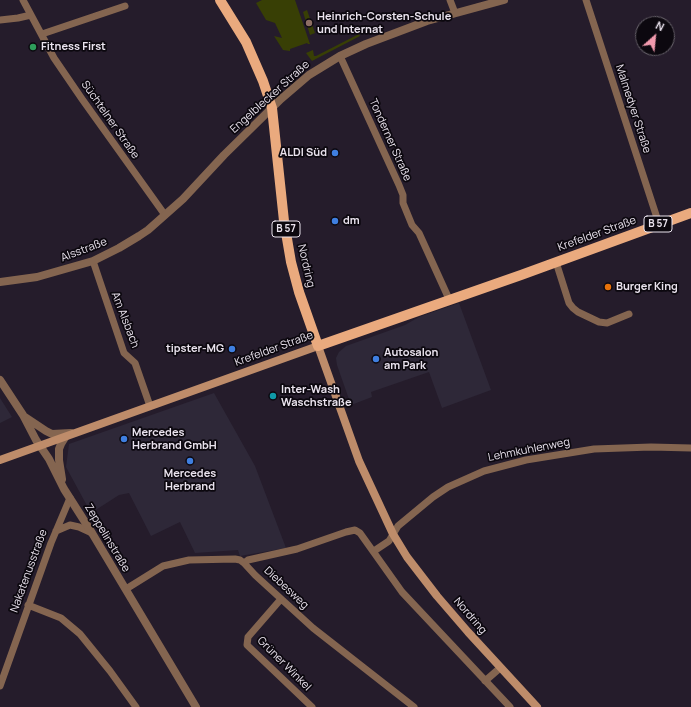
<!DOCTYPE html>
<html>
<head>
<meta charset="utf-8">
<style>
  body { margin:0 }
  #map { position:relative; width:691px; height:707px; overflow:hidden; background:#251c2b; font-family:Manrope,sans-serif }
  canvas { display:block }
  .north { position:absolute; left:635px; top:16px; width:40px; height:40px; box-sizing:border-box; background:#0c080f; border:1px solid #656068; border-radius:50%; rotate:27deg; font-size:11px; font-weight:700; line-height:16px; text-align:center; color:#eae3ee }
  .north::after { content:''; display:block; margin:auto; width:14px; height:18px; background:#f29aae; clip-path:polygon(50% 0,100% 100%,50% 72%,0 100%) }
</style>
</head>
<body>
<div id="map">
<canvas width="691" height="707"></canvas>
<div class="north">N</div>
</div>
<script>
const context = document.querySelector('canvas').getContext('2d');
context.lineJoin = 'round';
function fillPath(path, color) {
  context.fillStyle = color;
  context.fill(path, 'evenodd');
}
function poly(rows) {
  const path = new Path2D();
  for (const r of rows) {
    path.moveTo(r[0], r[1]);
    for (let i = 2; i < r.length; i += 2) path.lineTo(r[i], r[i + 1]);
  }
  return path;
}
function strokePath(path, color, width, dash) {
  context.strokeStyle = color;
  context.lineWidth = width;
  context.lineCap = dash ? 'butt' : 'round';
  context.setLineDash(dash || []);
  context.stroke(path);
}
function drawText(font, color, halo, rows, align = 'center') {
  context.font = font + ' Manrope,sans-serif';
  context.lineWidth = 3.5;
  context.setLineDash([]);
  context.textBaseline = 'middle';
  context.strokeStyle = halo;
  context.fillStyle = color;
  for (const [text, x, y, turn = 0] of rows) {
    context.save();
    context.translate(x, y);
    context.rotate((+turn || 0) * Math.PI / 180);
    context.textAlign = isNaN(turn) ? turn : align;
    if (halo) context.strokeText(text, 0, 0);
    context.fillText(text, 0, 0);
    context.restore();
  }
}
const commercial = poly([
  [459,303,491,390,442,408,429,372,371,392,372,397,351,405,337,365,336,358,339,352,346,346,405,325,419,317],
  [214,393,255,466,286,548,240,556,238,550,195,553,180,522,151,536,129,493,119,495,91,513,66,467,69,444],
  [0,398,12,417,0,423]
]);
const green = poly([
  [262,0,295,0,310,44,308,44,307,43,290,49,290,51,283,50,274,36,282,38,275,23,266,20,256,3],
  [307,10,315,33,310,35,303,12],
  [359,34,360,36,312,61,306,53,313,50,314,56,316,56]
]);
const minor = poly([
  [23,0,54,58,82,99,165,215],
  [450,0,455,13],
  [586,0,659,224],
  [0,20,18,18,31,15],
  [42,34,125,6],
  [340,56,399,185,403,195,403,203,412,225,419,233,449,299],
  [93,261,124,353,135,363,150,406],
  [556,262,569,303,573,308,578,312,599,322,607,323,629,314],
  [56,531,70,525,79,527,92,533],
  [374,551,389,541,398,526,433,497,448,487,484,471,526,460,594,449,651,447,691,448],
  [244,563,248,560,297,549,346,532,355,530,360,533,402,592,510,707],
  [126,589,163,566,189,560,235,559,240,560,244,563,255,575,313,628,414,707],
  [281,599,248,637,247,645,312,707],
  [28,605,61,618,80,634,110,671,136,707],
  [485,681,500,668],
  [0,686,51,543,70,498]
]);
const tertiary = poly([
  [0,282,37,277,93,261,119,248,139,236,148,230,183,199,224,155,281,99,309,75,340,56,366,44,427,21,504,0],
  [0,380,23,415,36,440,49,459,64,489,92,533,196,707],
  [25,417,46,431,52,434,71,433],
  [62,479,59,460,59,449,61,444,66,436]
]);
const secondary = poly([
  [0,460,318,346,359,461,393,534,407,557,437,596,468,632,537,707]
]);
const primary = poly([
  [220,0,246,42,263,81,272,108,284,221,291,262,299,292,318,346,521,275,691,213]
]);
const markers = [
  [309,23,4,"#8d6e63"],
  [33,47,4,"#2e9e5b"],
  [335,153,4,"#3f7fe0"],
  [335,221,4,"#3f7fe0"],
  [608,287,4,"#e8710a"],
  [232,349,4,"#3f7fe0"],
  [376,359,4,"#3f7fe0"],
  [273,396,4,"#0f9aa8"],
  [124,439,4,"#3f7fe0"],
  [190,461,4,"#3f7fe0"]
];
const shields = [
  [658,224,28],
  [286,229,28]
];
const shieldNames = [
  ["B 57",658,224],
  ["B 57",286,229]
];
const poiNames = [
  ["Heinrich-Corsten-Schule",317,17],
  ["und Internat",317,30],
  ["Fitness First",41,47],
  ["ALDI Süd",327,153,"right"],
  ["dm",343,221],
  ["Burger King",616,287],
  ["tipster-MG",224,349,"right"],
  ["Autosalon",384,353],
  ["am Park",384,366],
  ["Inter-Wash",281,390],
  ["Waschstraße",281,403],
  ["Mercedes",132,433],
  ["Herbrand GmbH",132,446],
  ["Mercedes",190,474,"center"],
  ["Herbrand",190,487,"center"]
];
const streetNames = [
  ["Engelblecker Straße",270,97,-42],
  ["Malmedyer Straße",633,109,72],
  ["Süchtelner Straße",110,120,55],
  ["Tonderner Straße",390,140,66],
  ["Krefelder Straße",597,234,-20],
  ["Alsstraße",84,250,-21],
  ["Nordring",306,266,77],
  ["Am Alsbach",125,320,69],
  ["Krefelder Straße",274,349,-20],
  ["Lehmkuhlenweg",529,450,-11],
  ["Zeppelinstraße",107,538,59],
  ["Nakatenusstraße",29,571,-70],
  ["Diebesweg",286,588,43],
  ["Nordring",470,616,49],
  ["Grüner Winkel",284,664,45]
];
fillPath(commercial, '#2e2838');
fillPath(green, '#383f05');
strokePath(minor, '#846550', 7);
strokePath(tertiary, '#846550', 8);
strokePath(secondary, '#be8c6a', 8);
strokePath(primary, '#eaaa7e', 10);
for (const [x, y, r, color] of markers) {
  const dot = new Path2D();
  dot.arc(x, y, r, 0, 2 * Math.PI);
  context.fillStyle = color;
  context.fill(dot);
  strokePath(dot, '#0c080f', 1.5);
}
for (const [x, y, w] of shields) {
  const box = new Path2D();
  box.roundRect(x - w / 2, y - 8, w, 16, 3);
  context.fillStyle = '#0c080f';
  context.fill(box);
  strokePath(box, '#eae3ee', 1);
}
drawText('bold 10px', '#eae3ee', null, shieldNames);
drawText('bold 11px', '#eae3ee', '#0c080f', poiNames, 'left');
drawText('11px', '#eae3ee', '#0c080f', streetNames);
</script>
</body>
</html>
